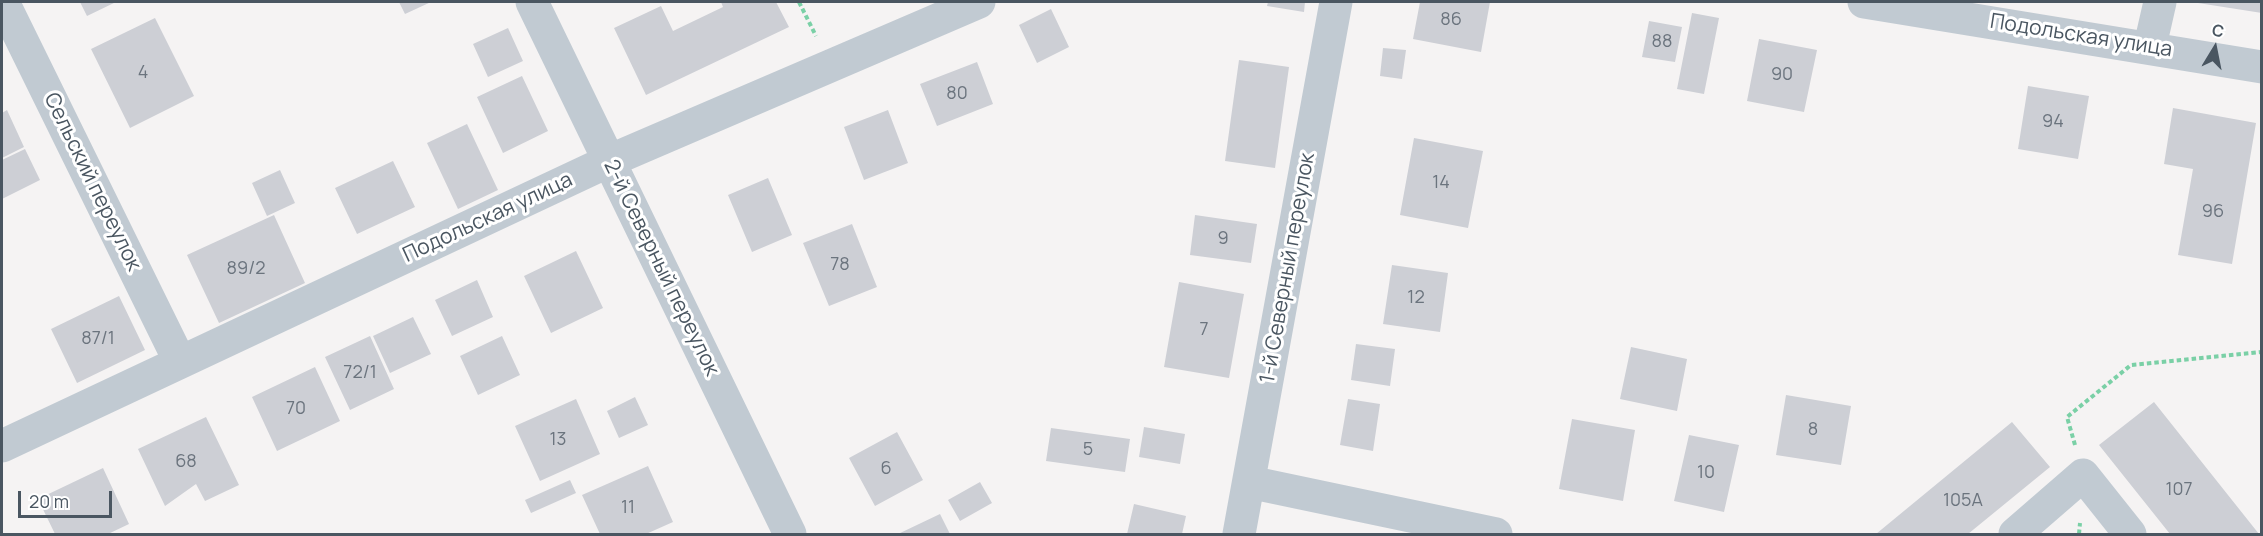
<!DOCTYPE html>
<html>
<head>
<meta charset="utf-8">
<style>
  body { margin:0 }
  #map { position:relative; width:2263px; height:536px; overflow:hidden; background:#f5f3f3; font-family:Manrope,sans-serif }
  canvas { display:block }
  .frame { position:absolute; inset:0; border:3px solid #4a5661; pointer-events:none }
  .north { position:absolute; left:2185px; top:18px; width:60px; height:60px; -webkit-text-stroke:4px #fff; paint-order:stroke; rotate:10deg; font-size:16px; font-weight:700; line-height:24px; text-align:center; color:#4a5661 }
  .north::after { content:''; display:block; margin:auto; width:21px; height:27px; background:#4a5661; clip-path:polygon(50% 0,100% 100%,50% 72%,0 100%) }
  .scale { position:absolute; left:18px; top:491px; width:94px; height:27px; box-sizing:border-box; border:3px solid #4a5661; border-top:0; padding-left:8px; font-size:18px; line-height:21px; white-space:nowrap; color:#4a5661; -webkit-text-stroke:4px #fff; paint-order:stroke }
</style>
</head>
<body>
<div id="map">
<canvas width="2263" height="536"></canvas>
<div class="frame"></div>
<div class="north">С</div>
<div class="scale">20 m</div>
</div>
<script>
const context = document.querySelector('canvas').getContext('2d');
context.lineJoin = 'round';
function fillPath(path, color) {
  context.fillStyle = color;
  context.fill(path, 'evenodd');
}
function poly(rows) {
  const path = new Path2D();
  for (const r of rows) {
    path.moveTo(r[0], r[1]);
    for (let i = 2; i < r.length; i += 2) path.lineTo(r[i], r[i + 1]);
  }
  return path;
}
function strokePath(path, color, width, dash) {
  context.strokeStyle = color;
  context.lineWidth = width;
  context.lineCap = dash ? 'butt' : 'round';
  context.setLineDash(dash || []);
  context.stroke(path);
}
function drawText(font, color, halo, rows, align = 'center') {
  context.font = font + ' Manrope,sans-serif';
  context.lineWidth = 6;
  context.setLineDash([]);
  context.textBaseline = 'middle';
  context.strokeStyle = halo;
  context.fillStyle = color;
  for (const [text, x, y, turn = 0] of rows) {
    context.save();
    context.translate(x, y);
    context.rotate((+turn || 0) * Math.PI / 180);
    context.textAlign = isNaN(turn) ? turn : align;
    if (halo) context.strokeText(text, 0, 0);
    context.fillText(text, 0, 0);
    context.restore();
  }
}
const building = poly([
  [80,2,116,2,87,16],
  [399,2,431,2,405,14],
  [721,2,776,2,789,27,646,95,614,28,661,6,673,31,723,7],
  [1268,2,1305,2,1304,12,1267,6],
  [1420,2,1490,2,1481,52,1413,39],
  [2198,2,2262,2,2262,13,2198,3],
  [1051,9,1069,47,1037,63,1019,25],
  [1692,13,1719,18,1704,94,1677,89],
  [155,18,194,96,130,128,91,49],
  [1649,21,1682,27,1675,62,1642,57],
  [508,28,523,61,488,77,473,44],
  [1759,39,1817,50,1804,112,1747,101],
  [1383,48,1406,50,1402,79,1380,76],
  [1239,60,1289,67,1275,168,1225,161],
  [977,62,993,104,937,126,920,84],
  [522,76,548,131,503,153,477,97],
  [2028,86,2089,96,2078,159,2018,149],
  [2173,108,2256,123,2232,264,2178,255,2193,169,2164,164],
  [7,110,24,147,2,158,2,113],
  [888,110,908,163,864,180,844,127],
  [467,124,498,190,458,209,427,143],
  [1414,138,1483,151,1468,228,1400,215],
  [25,149,40,180,2,199,2,160],
  [393,161,415,207,357,234,335,188],
  [280,170,295,203,267,216,252,183],
  [768,178,792,235,752,252,728,195],
  [274,215,305,283,219,323,187,255],
  [1195,215,1257,224,1251,263,1190,255],
  [852,224,877,287,829,306,803,243],
  [576,251,603,308,551,333,524,276],
  [1392,265,1448,273,1440,332,1383,324],
  [477,280,493,317,452,336,435,300],
  [1179,282,1244,294,1229,378,1164,367],
  [119,296,145,350,77,383,51,329],
  [413,317,431,354,390,373,373,336],
  [370,336,394,389,350,410,325,357],
  [502,336,520,375,478,395,460,356],
  [1356,344,1395,349,1390,386,1351,380],
  [1631,347,1687,359,1677,411,1620,399],
  [315,367,340,421,277,451,252,397],
  [1786,395,1851,406,1841,465,1776,455],
  [635,397,648,425,619,438,607,411],
  [576,399,600,454,540,481,515,426],
  [1348,399,1380,404,1373,451,1340,445],
  [2154,402,2259,534,2170,534,2099,445],
  [206,417,239,485,205,501,196,484,165,506,138,449],
  [1572,419,1635,430,1623,501,1559,489],
  [2012,422,2050,467,1968,534,1876,534],
  [1144,427,1185,434,1180,464,1139,457],
  [1051,428,1130,439,1125,472,1046,461],
  [897,432,923,480,875,506,849,458],
  [1689,435,1739,445,1724,512,1674,501],
  [648,466,673,522,646,534,600,534,582,495],
  [103,468,129,524,108,534,55,534,38,499],
  [570,480,576,493,531,513,525,500],
  [980,482,992,503,960,521,948,500],
  [1134,504,1186,516,1182,534,1127,534],
  [940,514,950,534,898,534]
]);
const path = poly([
  [799,2,816,36],
  [2075,445,2067,417,2131,365,2262,352],
  [2079,534,2080,523]
]);
const minor = poly([
  [3,2,180,362],
  [532,2,790,534],
  [1864,2,2262,67],
  [2150,46,2160,2],
  [2,446,609,161,979,2],
  [1249,482,1496,534],
  [1239,534,1336,2],
  [2015,534,2083,475,2130,534]
]);
const numberNames = [
  ["86",1451,20],
  ["88",1662,42],
  ["4",143,73],
  ["90",1782,75],
  ["80",957,94],
  ["94",2053,122],
  ["14",1441,183],
  ["96",2213,212],
  ["9",1223,239],
  ["78",840,265],
  ["89/2",246,269],
  ["12",1416,298],
  ["7",1204,330],
  ["87/1",98,339],
  ["72/1",360,373],
  ["70",296,409],
  ["8",1813,430],
  ["13",558,440],
  ["5",1088,450],
  ["68",186,462],
  ["6",886,469],
  ["10",1706,473],
  ["107",2179,490],
  ["105А",1963,501],
  ["11",628,508]
];
const streetNames = [
  ["Подольская улица",2081,36,9],
  ["Сельский переулок",92,182,64],
  ["Подольская улица",488,218,-25],
  ["2-й Северный переулок",661,268,64],
  ["1-й Северный переулок",1288,268,-80]
];
fillPath(building, '#cdcfd5');
strokePath(path, '#7ad0a6', 4, [4.5, 3]);
strokePath(minor, '#c1cad2', 33);
drawText('18px', '#6b747e', null, numberNames);
drawText('21px', '#4a5661', '#fff', streetNames);
</script>
</body>
</html>
